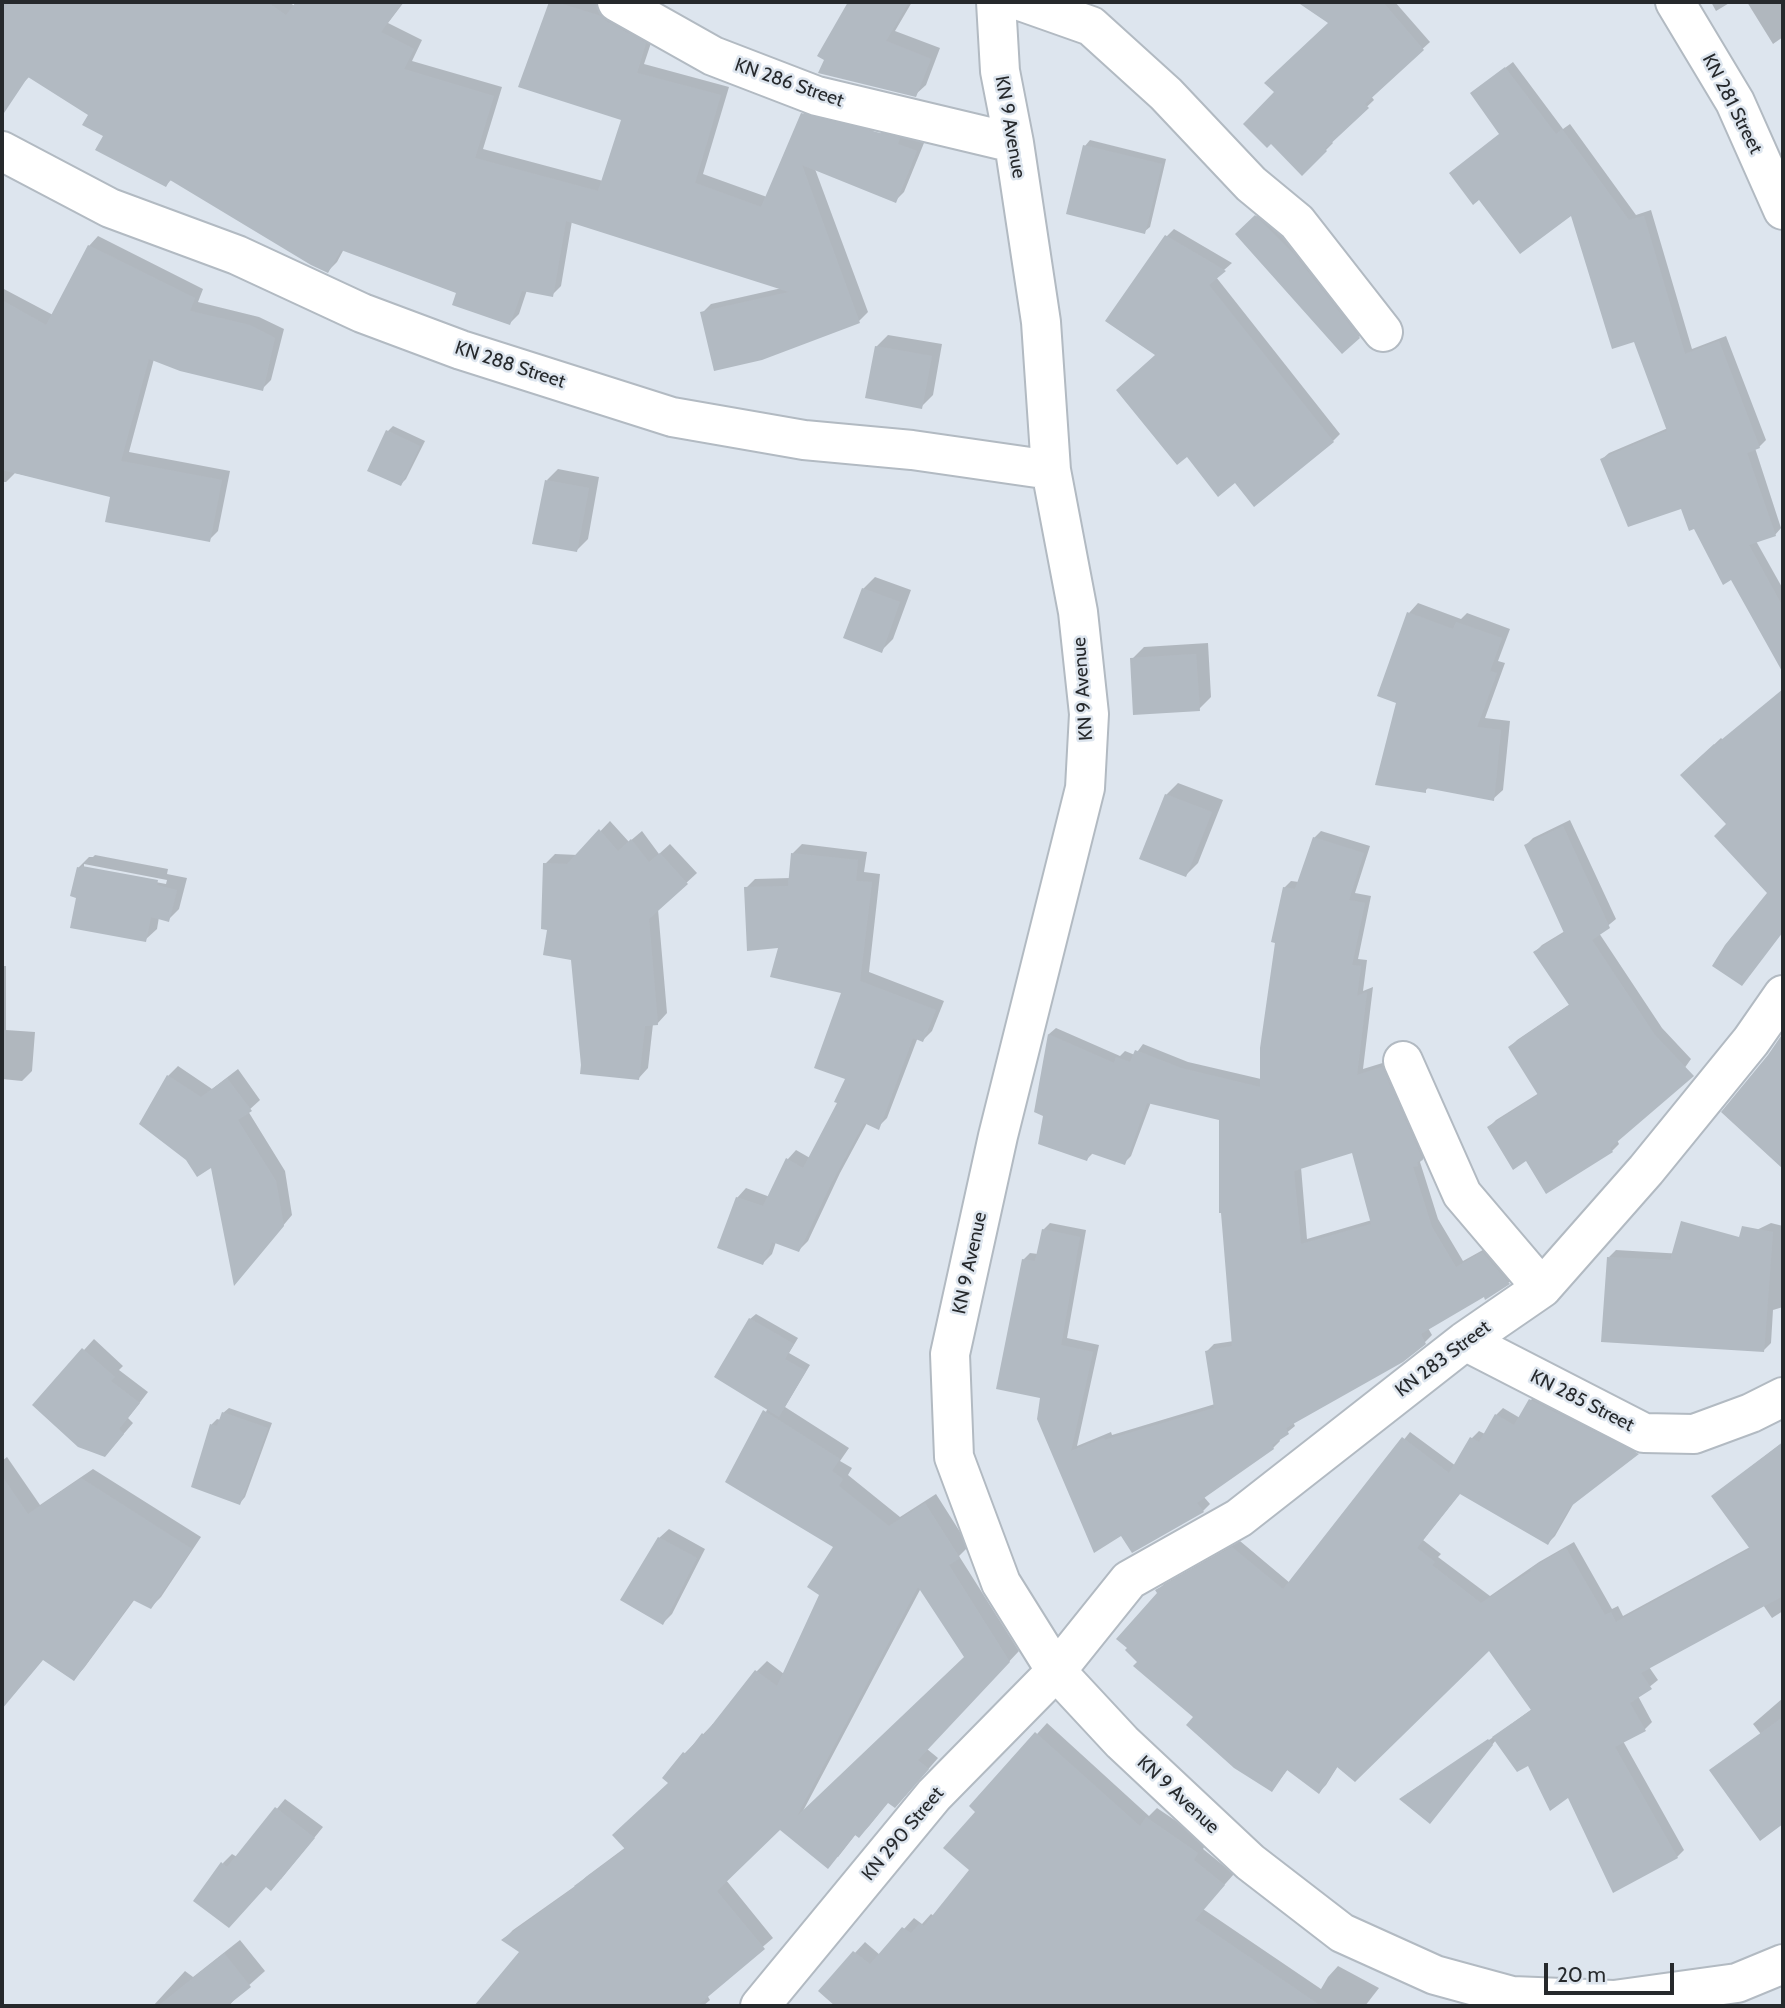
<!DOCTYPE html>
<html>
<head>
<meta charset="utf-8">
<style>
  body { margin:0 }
  #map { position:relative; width:1785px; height:2008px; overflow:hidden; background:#dde5ee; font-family:Cabin,sans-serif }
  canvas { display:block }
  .frame { position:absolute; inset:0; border:4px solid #26292c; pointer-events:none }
  .scale { position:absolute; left:1544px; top:1963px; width:130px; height:32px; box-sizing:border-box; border:4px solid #26292c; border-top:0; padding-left:9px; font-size:21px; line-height:24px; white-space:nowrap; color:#26292c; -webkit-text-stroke:5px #dde5ee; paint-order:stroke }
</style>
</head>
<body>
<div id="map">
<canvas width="1785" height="2008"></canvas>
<div class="frame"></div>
<div class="scale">20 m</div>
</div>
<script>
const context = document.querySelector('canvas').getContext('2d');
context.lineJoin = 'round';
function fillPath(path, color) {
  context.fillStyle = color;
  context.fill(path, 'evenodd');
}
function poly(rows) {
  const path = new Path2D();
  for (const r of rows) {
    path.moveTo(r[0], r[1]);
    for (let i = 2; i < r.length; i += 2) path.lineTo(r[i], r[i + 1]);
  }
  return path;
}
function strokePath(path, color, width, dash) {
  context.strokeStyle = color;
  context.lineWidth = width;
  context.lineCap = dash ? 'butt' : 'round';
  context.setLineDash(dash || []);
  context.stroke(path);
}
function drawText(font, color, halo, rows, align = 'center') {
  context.font = font + ' Cabin,sans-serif';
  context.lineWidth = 5;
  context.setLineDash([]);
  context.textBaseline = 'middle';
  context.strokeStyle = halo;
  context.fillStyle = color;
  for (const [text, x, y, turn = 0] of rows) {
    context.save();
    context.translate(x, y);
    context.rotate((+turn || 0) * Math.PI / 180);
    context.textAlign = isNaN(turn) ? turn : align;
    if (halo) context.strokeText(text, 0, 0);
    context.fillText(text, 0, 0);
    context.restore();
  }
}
const shadow = poly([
  [2,2,288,2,295,6,298,2,404,2,388,23,422,40,412,61,502,87,483,149,603,181,624,119,520,86,551,2,592,2,610,7,654,34,644,64,729,87,703,174,767,197,803,114,812,105,864,119,877,136,889,128,924,143,904,192,895,201,815,169,868,312,859,321,702,313,711,304,782,288,572,221,561,286,552,295,527,290,519,314,510,323,458,292,344,249,337,262,328,271,172,179,166,185,106,135,90,114,30,76,21,85,2,73],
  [850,2,912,2,895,31,940,48,926,85,915,95,839,22],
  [1299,2,1395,2,1430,42,1371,96,1374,100,1331,141,1333,143,1302,174,1276,92,1330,23],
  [1711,2,1731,2,1716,11],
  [1747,2,1783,2,1783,37,1773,44],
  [1513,62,1563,129,1570,124,1636,215,1651,210,1692,349,1726,336,1766,440,1759,447,1755,448,1781,528,1775,535,1756,541,1783,589,1783,670,1732,578,1682,507,1602,459,1609,453,1668,428,1635,340,1572,213,1500,133,1472,93],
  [1090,140,1166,159,1150,227,1144,232,1085,146],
  [1267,206,1370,326,1359,337,1238,234],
  [1174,229,1232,263,1216,277,1340,434,1333,441,1157,355,1167,236],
  [98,236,203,289,198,302,259,317,284,329,271,380,262,389,154,359,129,452,230,471,218,531,209,540,112,495,15,473,6,482,2,482,2,429,91,441,2,392,2,288,53,315,89,246],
  [888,335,942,344,933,395,921,407,876,347],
  [393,426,425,441,406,479,401,484,387,432],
  [558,469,599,477,588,539,577,550,547,480],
  [875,577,911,590,893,639,881,651,863,589],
  [1418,603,1461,619,1467,613,1510,629,1498,661,1505,663,1485,718,1510,721,1503,790,1493,799,1429,787,1425,791,1398,702,1409,613],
  [1208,643,1211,697,1199,709,1132,659,1144,647],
  [1781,692,1783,695,1783,907,1716,836,1728,824,1682,775,1721,738,1723,740],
  [1178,783,1223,800,1198,863,1186,875,1166,795],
  [1570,820,1616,919,1599,933,1662,1028,1691,1059,1662,1100,1617,1140,1619,1144,1612,1151,1526,1159,1489,1127,1496,1120,1539,1093,1510,1047,1517,1040,1570,1004,1535,952,1542,945,1565,931,1526,845,1533,838],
  [610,821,629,842,642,831,659,854,670,844,697,873,658,909,667,1013,657,1024,653,1024,648,1068,638,1079,572,959,549,928,545,864,555,854,578,855],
  [1321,831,1370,846,1355,893,1371,896,1358,959,1367,960,1363,991,1373,987,1363,1069,1389,1061,1429,1152,1420,1162,1438,1219,1463,1261,1490,1246,1515,1276,1509,1282,1428,1328,1432,1335,1425,1342,1293,1422,1295,1426,1279,1439,1280,1441,1273,1448,1204,1497,1210,1504,1203,1511,1122,1534,1095,1551,1042,1397,1023,1260,1030,1253,1038,1254,1043,1230,1050,1223,1086,1230,1067,1338,1099,1345,1077,1446,1111,1432,1112,1435,1215,1404,1207,1351,1214,1344,1234,1341,1221,1118,1151,1102,1131,1156,1124,1163,1093,1153,1087,1159,1045,1115,1036,1111,1049,1034,1056,1028,1120,1056,1125,1051,1135,1055,1143,1044,1188,1062,1261,1079,1284,888,1291,881,1299,882,1314,838],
  [1353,1151,1372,1220,1307,1239,1301,1167],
  [802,844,867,852,864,872,880,874,869,972,944,1001,932,1031,923,1040,918,1037,887,1118,878,1127,867,1123,840,1173,808,1241,799,1250,776,1242,772,1254,763,1263,737,1198,746,1188,770,1197,788,1159,796,1150,810,1158,839,1102,847,1078,843,992,780,946,746,888,755,879,790,878,793,853],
  [95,855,168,869,167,874,187,878,179,909,168,920,159,917,157,929,145,940,78,897,78,868,89,857,93,857],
  [84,864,167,880,166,884,84,868],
  [2,966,6,966,6,1030,35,1032,32,1071,22,1081,2,1079],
  [1783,1036,1783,1162,1781,1165,1769,1056],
  [178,1066,212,1089,238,1069,260,1100,248,1111,285,1171,292,1215,235,1283,213,1165,188,1159,141,1124,168,1076],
  [1771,1223,1783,1226,1783,1307,1773,1310,1771,1343,1764,1350,1609,1257,1616,1250,1700,1255,1695,1260],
  [756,1314,798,1338,789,1353,810,1365,785,1407,849,1448,840,1461,852,1468,848,1475,900,1517,936,1494,969,1546,959,1556,1019,1651,927,1749,938,1758,905,1796,889,1801,869,1826,859,1836,856,1834,838,1857,780,1828,726,1880,773,1938,707,1995,710,2000,703,2006,477,2006,522,1951,504,1939,513,1930,578,1884,587,1876,626,1847,670,1782,685,1753,713,1724,714,1725,757,1671,767,1661,784,1674,821,1594,835,1546,728,1481,768,1408,750,1319],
  [921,1588,966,1657,803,1811],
  [94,1339,123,1366,119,1370,148,1392,128,1418,133,1423,115,1444,34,1405],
  [1538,1392,1644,1446,1575,1501,1555,1536,1548,1543,1461,1492,1423,1540,1441,1554,1438,1557,1490,1596,1539,1562,1574,1542,1612,1609,1618,1606,1623,1616,1750,1547,1713,1496,1783,1442,1783,1611,1772,1618,1763,1605,1649,1667,1658,1680,1638,1696,1652,1722,1645,1729,1623,1741,1684,1850,1677,1857,1568,1796,1496,1740,1435,1816,1407,1794,1495,1736,1532,1709,1489,1648,1338,1766,1326,1785,1319,1792,1288,1769,1272,1790,1139,1661,1159,1593,1157,1591,1164,1584,1240,1541,1290,1583,1410,1432,1456,1466,1472,1438,1479,1431,1485,1434,1496,1415,1503,1408,1520,1418,1531,1400],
  [229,1408,272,1423,245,1497,240,1503,193,1486,212,1424,217,1419,221,1420,223,1413],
  [7,1457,40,1505,93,1469,201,1537,161,1597,151,1607,135,1599,84,1668,74,1679,44,1658,2,1708,2,1461],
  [669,1529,705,1549,672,1614,663,1623,659,1538],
  [1783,1698,1783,1822,1760,1839,1760,1733,1753,1724],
  [1047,1723,1149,1816,1157,1808,1207,1842,1203,1849,1234,1874,1203,1909,1321,1989,1328,1977,1338,1966,1379,1988,1365,2006,837,2006,820,1991,865,1942,880,1955,914,1918,922,1924,931,1914,934,1916,971,1870,977,1812,972,1806],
  [285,1799,323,1827,281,1879,266,1885,229,1926,223,1863,232,1854,237,1857],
  [240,1940,265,1971,238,1995,229,2006,153,2006,185,1971,193,1977]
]);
const building = poly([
  [2,2,267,2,286,15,296,2,403,2,381,32,414,49,404,69,494,96,475,158,598,191,621,120,518,87,549,2,556,2,601,16,606,21,646,43,637,73,721,95,695,183,761,207,801,113,900,138,898,144,917,151,896,203,802,165,860,323,762,360,714,371,700,312,789,292,566,221,553,297,522,291,510,325,452,305,456,293,341,250,328,273,311,265,170,180,166,187,95,150,103,136,82,125,88,115,28,77,2,116],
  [848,2,909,2,886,41,931,59,916,97,818,73,824,60,817,56],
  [1297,2,1383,2,1424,50,1365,104,1369,108,1325,149,1327,151,1302,176,1271,144,1267,148,1243,124,1274,92,1264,83,1328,23],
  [1505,67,1556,134,1562,129,1629,220,1644,216,1685,354,1719,341,1760,448,1747,453,1776,536,1749,545,1783,607,1783,673,1731,580,1723,585,1694,529,1689,531,1681,509,1628,527,1600,459,1667,431,1634,342,1612,349,1571,216,1520,254,1479,200,1473,205,1449,173,1499,134,1470,93],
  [1083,145,1162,164,1145,234,1066,214],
  [1255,215,1294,254,1360,338,1342,354,1235,234],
  [1165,235,1226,271,1209,285,1334,442,1254,507,1235,483,1218,497,1187,457,1177,465,1116,390,1155,355,1105,321],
  [88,245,195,298,190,311,250,325,275,338,263,391,180,371,149,359,121,461,222,480,210,542,105,522,110,497,2,470,2,300,46,325],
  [875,346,932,356,922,409,865,398],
  [386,430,420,446,401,486,367,471],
  [545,480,589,488,577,552,532,544],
  [862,588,900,602,882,653,843,638],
  [1407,612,1453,629,1456,622,1502,638,1490,671,1497,673,1477,727,1501,730,1494,801,1426,788,1426,793,1375,785,1396,703,1377,696],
  [1196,654,1200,711,1133,715,1130,658],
  [1783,689,1783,932,1742,986,1712,966,1725,945,1767,893,1714,836,1726,824,1680,775,1714,744,1715,745],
  [1165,794,1212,812,1186,877,1139,859],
  [1563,826,1610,928,1592,940,1655,1035,1694,1076,1610,1148,1613,1152,1546,1194,1526,1161,1513,1170,1487,1127,1538,1095,1508,1047,1569,1005,1533,952,1564,933,1524,845],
  [599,829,618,851,631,839,649,862,660,853,688,884,649,919,658,1025,645,1026,639,1080,580,1074,581,1065,571,960,543,955,547,930,541,929,543,863,567,864],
  [1313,837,1364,853,1349,900,1365,903,1352,965,1361,966,1357,996,1367,992,1357,1075,1382,1067,1423,1160,1417,1162,1418,1166,1413,1167,1432,1227,1456,1267,1482,1252,1510,1284,1485,1300,1484,1297,1421,1334,1426,1344,1403,1362,1286,1428,1289,1434,1272,1445,1274,1449,1197,1503,1204,1512,1132,1553,1121,1536,1094,1553,1037,1419,1040,1398,996,1389,1022,1259,1035,1261,1042,1229,1080,1237,1061,1345,1093,1352,1071,1451,1104,1438,1105,1440,1214,1408,1205,1351,1232,1346,1221,1213,1219,1213,1219,1120,1147,1103,1125,1165,1090,1153,1087,1161,1038,1144,1043,1116,1034,1112,1048,1034,1114,1063,1116,1057,1130,1062,1135,1050,1181,1068,1260,1087,1260,1048,1275,943,1271,942,1283,887,1295,889],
  [1352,1153,1371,1224,1301,1244,1294,1171],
  [791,853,858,860,856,881,872,882,860,981,936,1010,923,1042,913,1038,879,1130,864,1123,831,1184,799,1252,772,1242,763,1265,717,1248,736,1197,763,1206,786,1158,803,1168,837,1103,834,1102,845,1079,814,1068,841,993,770,977,778,948,747,951,744,887,788,886],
  [82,866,158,880,157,885,177,890,169,922,151,917,146,942,70,928,76,898,70,896,77,867,81,868],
  [1783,1033,1783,1169,1721,1112,1768,1055],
  [167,1075,201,1097,227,1078,252,1111,238,1120,276,1181,284,1226,234,1286,211,1168,197,1177,186,1160,139,1124],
  [1681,1221,1739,1237,1742,1226,1773,1232,1764,1352,1601,1342,1607,1257,1670,1260],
  [749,1318,794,1344,785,1359,806,1371,779,1417,714,1377],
  [82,1348,115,1377,111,1381,140,1403,119,1429,124,1434,105,1457,78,1447,32,1405],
  [1529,1399,1639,1454,1570,1507,1548,1545,1460,1494,1417,1548,1435,1562,1432,1565,1481,1603,1531,1571,1530,1569,1566,1548,1605,1615,1611,1612,1616,1622,1750,1549,1711,1496,1783,1442,1783,1596,1641,1673,1652,1689,1630,1703,1646,1731,1615,1747,1678,1858,1613,1893,1568,1798,1550,1811,1528,1766,1517,1772,1492,1737,1531,1710,1489,1651,1355,1782,1337,1767,1319,1794,1287,1770,1272,1792,1234,1768,1186,1725,1193,1717,1133,1666,1137,1662,1125,1650,1127,1648,1116,1639,1157,1593,1155,1590,1232,1547,1283,1589,1402,1437,1449,1473,1470,1437,1479,1442,1495,1414,1514,1425],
  [763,1410,840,1459,832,1471,843,1479,839,1486,889,1526,925,1503,960,1558,949,1565,1010,1662,918,1760,929,1769,895,1808,888,1803,859,1838,855,1835,828,1869,780,1830,717,1891,765,1949,697,2006,474,2006,519,1952,501,1940,575,1887,574,1886,625,1849,612,1835,668,1783,662,1778,683,1752,686,1754,702,1733,704,1735,755,1670,777,1686,819,1595,807,1587,833,1547,725,1482],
  [918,1587,964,1657,797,1816],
  [222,1412,268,1428,240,1505,191,1487,210,1424,217,1426],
  [2,1476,28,1514,81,1478,192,1549,151,1609,133,1600,74,1681,43,1660,2,1709],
  [658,1537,697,1558,663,1625,620,1600],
  [1783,1717,1783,1824,1760,1841,1709,1770],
  [1035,1732,1140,1826,1146,1817,1198,1853,1194,1860,1225,1885,1195,1920,1321,2006,835,2006,818,1991,853,1951,870,1964,902,1927,911,1933,920,1923,924,1926,969,1870,943,1848,975,1812,969,1806],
  [1488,1739,1493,1745,1430,1824,1399,1799],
  [275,1807,315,1838,271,1891,266,1887,229,1928,193,1901,221,1862,227,1867],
  [224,1953,251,1987,227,2006,158,2006]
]);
const street = poly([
  [617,2,713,56,817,96,1014,143],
  [996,2,1000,71,1014,143,1041,322,1051,470,1078,612,1089,714,1085,788,998,1136,950,1354,954,1457,1001,1583,1056,1671,1122,1742,1250,1862,1342,1933,1435,1975,1512,1996,1614,2000,1737,1983,1783,1964],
  [1023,2,1091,26,1166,94,1251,184,1297,222,1383,332],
  [1675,2,1735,102,1783,210],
  [2,151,110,208,237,255,362,313,461,350,672,417,804,440,912,450,1051,470],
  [1403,1061,1462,1194,1542,1288],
  [1465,1341,1644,1433,1694,1434,1751,1413,1783,1397],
  [760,2006,934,1795,1056,1671,1129,1580,1239,1518,1465,1341,1542,1288,1646,1170,1751,1041,1783,995]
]);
const streetNames = [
  ["KN 286 Street",789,83,19],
  ["KN 281 Street",1732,104,63],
  ["KN 9 Avenue",1010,127,80],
  ["KN 288 Street",510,365,18],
  ["KN 9 Avenue",1083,689,-94],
  ["KN 9 Avenue",970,1263,-78],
  ["KN 283 Street",1443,1359,-37],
  ["KN 285 Street",1582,1401,27],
  ["KN 9 Avenue",1178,1795,43],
  ["KN 290 Street",903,1834,-50]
];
fillPath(shadow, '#0003');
fillPath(building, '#b2bac2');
strokePath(street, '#b2bac2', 42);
strokePath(street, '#fff', 38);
drawText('19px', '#26292c', '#dde5ee', streetNames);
</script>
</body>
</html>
